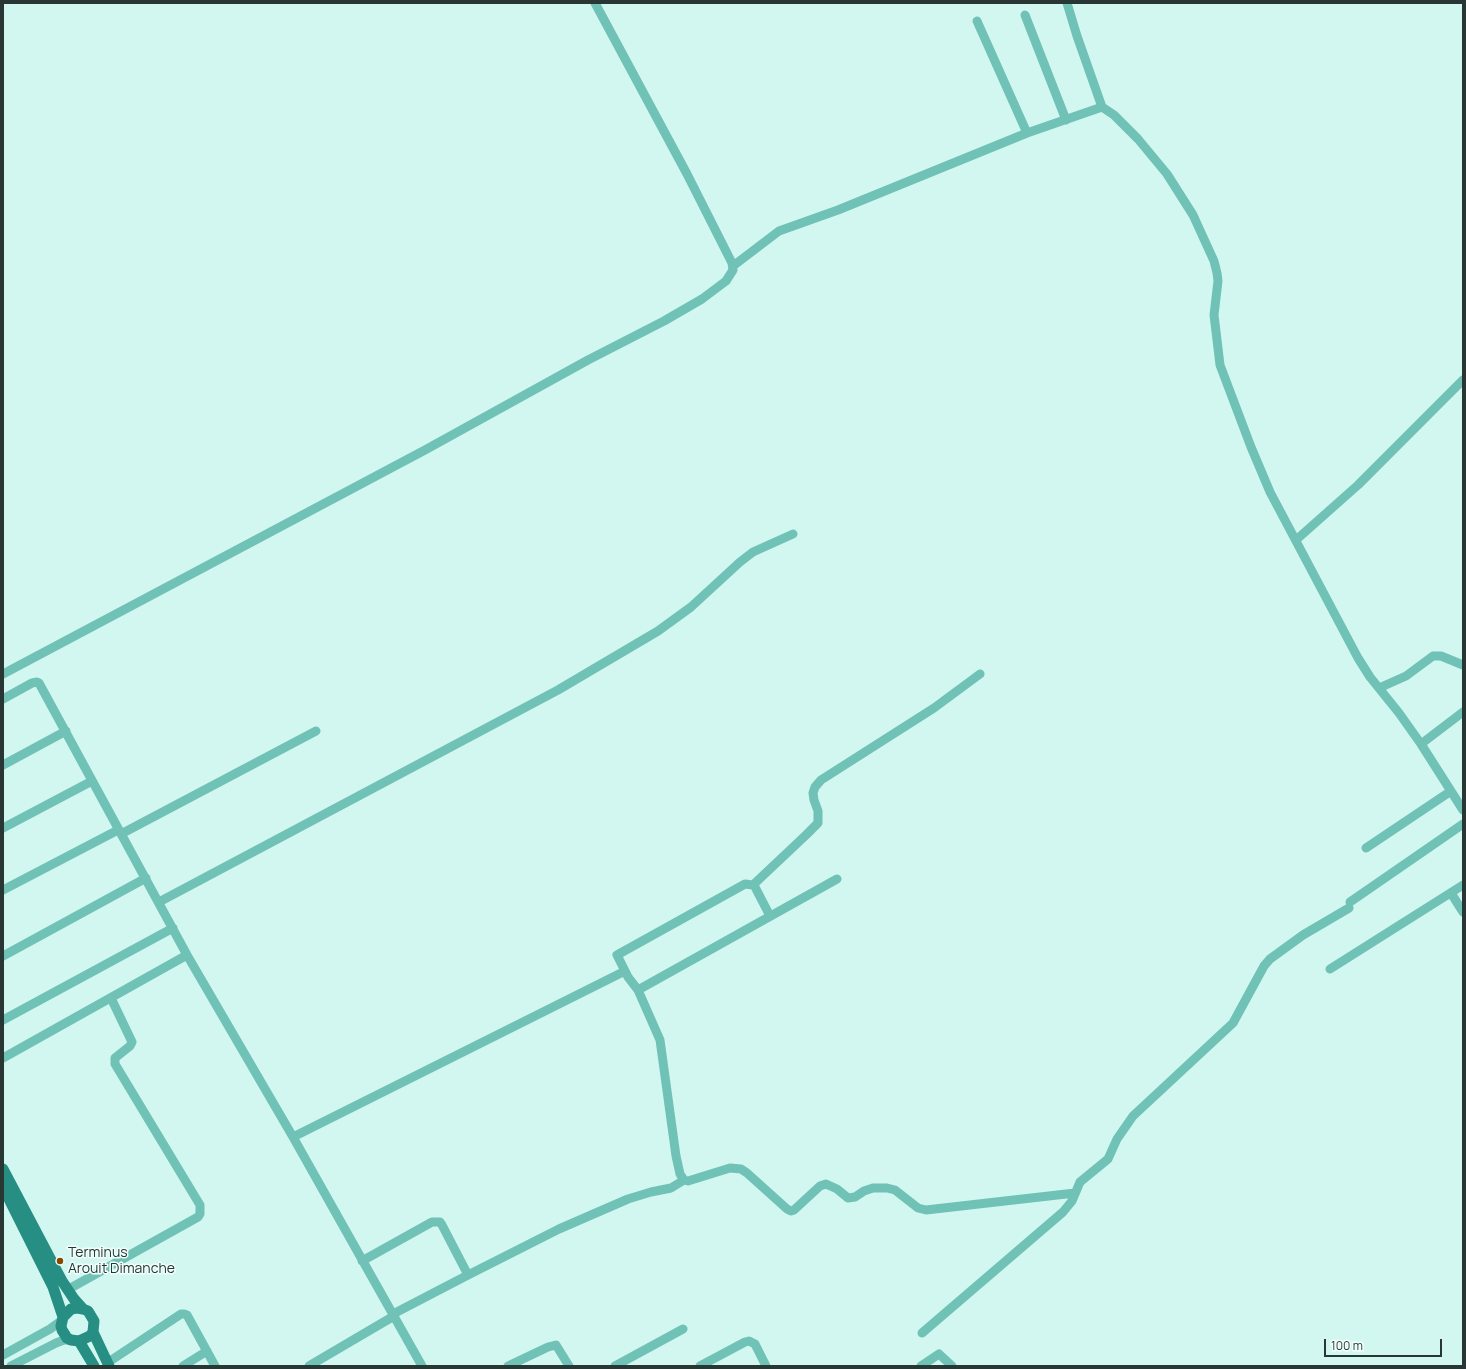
<!DOCTYPE html>
<html>
<head>
<meta charset="utf-8">
<style>
  body { margin:0 }
  #map { position:relative; width:1466px; height:1369px; overflow:hidden; background:#d2f7f1; font-family:Manrope,sans-serif }
  canvas { display:block }
  .frame { position:absolute; inset:0; border:4px solid #283734; pointer-events:none }
  .scale { position:absolute; left:1324px; top:1339px; width:118px; height:18px; box-sizing:border-box; border:2px solid #283734; border-top:0; padding-left:5px; font-size:12px; line-height:14px; white-space:nowrap; color:#283734; -webkit-text-stroke:3px #f0fffc; paint-order:stroke }
</style>
</head>
<body>
<div id="map">
<canvas width="1466" height="1369"></canvas>
<div class="frame"></div>
<div class="scale">100 m</div>
</div>
<script>
const context = document.querySelector('canvas').getContext('2d');
context.lineJoin = 'round';
function poly(rows) {
  const path = new Path2D();
  for (const r of rows) {
    path.moveTo(r[0], r[1]);
    for (let i = 2; i < r.length; i += 2) path.lineTo(r[i], r[i + 1]);
  }
  return path;
}
function strokePath(path, color, width, dash) {
  context.strokeStyle = color;
  context.lineWidth = width;
  context.lineCap = dash ? 'butt' : 'round';
  context.setLineDash(dash || []);
  context.stroke(path);
}
function drawText(font, color, halo, rows, align = 'center') {
  context.font = font + ' Manrope,sans-serif';
  context.lineWidth = 3;
  context.setLineDash([]);
  context.textBaseline = 'middle';
  context.strokeStyle = halo;
  context.fillStyle = color;
  for (const [text, x, y, turn = 0] of rows) {
    context.save();
    context.translate(x, y);
    context.rotate((+turn || 0) * Math.PI / 180);
    context.textAlign = isNaN(turn) ? turn : align;
    if (halo) context.strokeText(text, 0, 0);
    context.fillText(text, 0, 0);
    context.restore();
  }
}
const minor = poly([
  [1067,3,1077,36,1102,107,1114,115,1138,139,1167,174,1193,215,1214,261,1217,273,1218,281,1214,315,1220,365,1251,447,1270,492,1358,658,1370,677,1399,713,1421,744,1463,810],
  [1025,15,1066,120],
  [977,21,1027,133],
  [733,266,779,231,838,210,1027,133,1102,107],
  [1296,540,1358,485,1463,380],
  [3,674,425,450,588,360,664,321,702,299,726,281,733,270,732,263,687,174,595,3],
  [1379,688,1406,676,1433,656,1441,656,1463,665],
  [3,699,32,683,37,682,39,683,187,955,293,1137,422,1366],
  [1421,744,1463,712],
  [3,765,66,731],
  [3,828,92,781],
  [121,834,316,731],
  [1366,848,1451,791],
  [753,885,806,835,818,823,818,811,814,800,813,793,815,787,821,780,934,708,980,674],
  [3,890,118,830],
  [1451,893,1463,912],
  [159,902,558,690,658,631,691,607,740,562,753,552,793,534],
  [1350,902,1463,824],
  [770,916,755,887,753,885,745,884,617,955,628,977,638,990,837,879],
  [3,956,146,878],
  [1330,969,1463,885],
  [638,990,660,1040,676,1156,680,1174,684,1180,688,1181,730,1168,741,1169,747,1173,787,1209,791,1211,794,1210,820,1186,826,1184,837,1189,848,1198,855,1197,864,1191,873,1188,887,1188,895,1190,918,1208,926,1210,1075,1193],
  [3,1020,173,928],
  [3,1058,187,955],
  [293,1137,625,971],
  [362,1261,432,1222,440,1222,442,1225,468,1275,393,1314],
  [468,1275,559,1229,628,1199,651,1192,671,1188,684,1180],
  [67,1290,198,1217,200,1214,200,1205,115,1064,115,1058,130,1046,132,1042,111,998],
  [922,1333,1063,1212,1072,1201,1080,1182,1108,1159,1117,1139,1133,1116,1233,1023,1264,966,1270,959,1303,935,1349,908],
  [3,1355,50,1329,61,1321],
  [107,1363,181,1314,184,1314,187,1315,215,1366],
  [11,1366,56,1343,64,1340,71,1340],
  [183,1366,207,1351],
  [309,1366,394,1316],
  [508,1366,548,1347,556,1345,569,1366],
  [615,1366,683,1329],
  [700,1366,745,1342,749,1341,755,1344,766,1366],
  [921,1366,939,1354,952,1366]
]);
const major = poly([
  [3,1169,62,1281,74,1299,83,1309,88,1311,94,1321,93,1332,90,1336,79,1341,71,1340,67,1338,62,1330,61,1326,63,1317,71,1309,77,1308,83,1309],
  [3,1187,53,1287,63,1317],
  [93,1332,109,1366],
  [79,1341,94,1366]
]);
const markers = [
  [60,1261,4,"#844a00"]
];
const poiNames = [
  ["Terminus",68,1253],
  ["Arouit Dimanche",68,1269]
];
strokePath(minor, '#70c2b6', 9);
strokePath(major, '#278e83', 11);
for (const [x, y, r, color] of markers) {
  const dot = new Path2D();
  dot.arc(x, y, r, 0, 2 * Math.PI);
  context.fillStyle = color;
  context.fill(dot);
  strokePath(dot, '#f0fffc', 1.5);
}
drawText('14px', '#283734', '#f0fffc', poiNames, 'left');
</script>
</body>
</html>
